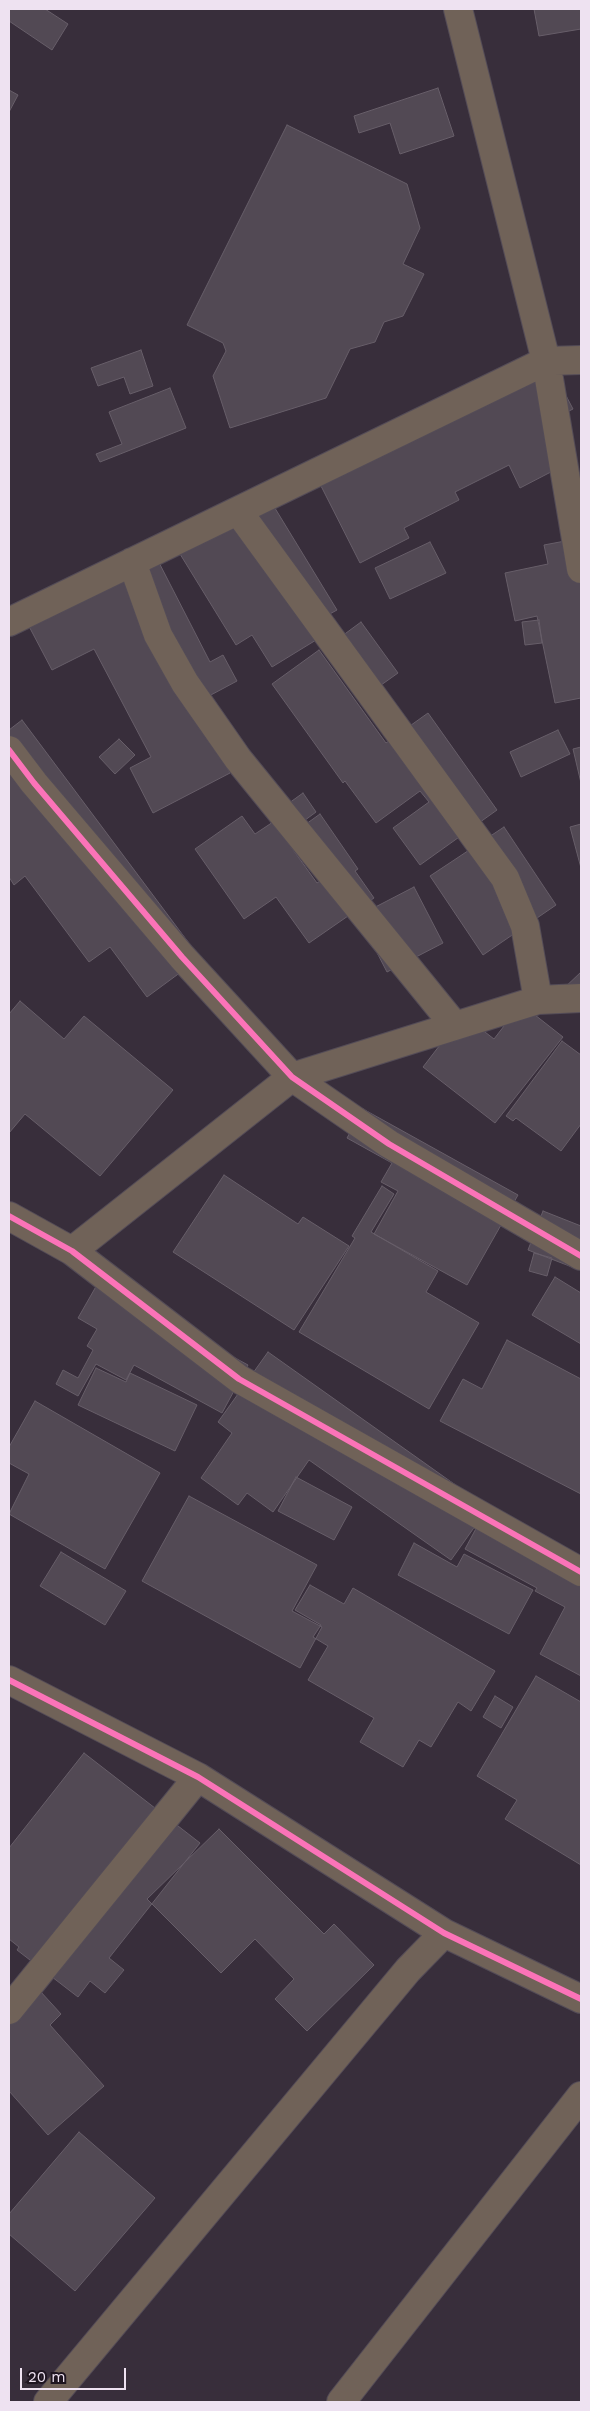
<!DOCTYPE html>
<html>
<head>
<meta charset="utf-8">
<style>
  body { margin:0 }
  #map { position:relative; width:590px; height:2411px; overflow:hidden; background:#382e3b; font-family:"Work Sans",sans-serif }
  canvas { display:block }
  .frame { position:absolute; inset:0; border:10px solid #eee2f1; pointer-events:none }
  .scale { position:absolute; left:20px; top:2368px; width:106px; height:22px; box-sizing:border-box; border:2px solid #eee2f1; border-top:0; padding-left:6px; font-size:15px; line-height:18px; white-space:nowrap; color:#eee2f1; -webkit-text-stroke:4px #1e1520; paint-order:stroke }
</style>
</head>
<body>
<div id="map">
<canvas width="590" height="2411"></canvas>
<div class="frame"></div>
<div class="scale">20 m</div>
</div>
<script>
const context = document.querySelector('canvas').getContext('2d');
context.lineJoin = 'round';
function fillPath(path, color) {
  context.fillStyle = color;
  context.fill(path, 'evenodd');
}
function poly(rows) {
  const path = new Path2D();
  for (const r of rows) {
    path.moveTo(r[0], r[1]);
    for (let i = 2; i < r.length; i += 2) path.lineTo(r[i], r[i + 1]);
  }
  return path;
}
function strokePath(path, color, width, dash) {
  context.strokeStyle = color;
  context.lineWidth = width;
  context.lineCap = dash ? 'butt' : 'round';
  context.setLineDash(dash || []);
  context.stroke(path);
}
const building = poly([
  [9,9,45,9,68,24,52,50,9,21,9,9],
  [534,9,581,9,581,29,539,36,534,9],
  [438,88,454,136,400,154,390,123,359,133,354,116,438,88],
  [9,90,18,95,9,112,9,90],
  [287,125,407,184,420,228,403,264,424,274,403,316,384,322,375,342,350,349,326,398,230,428,213,376,226,351,223,343,187,325,287,125],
  [141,350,153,386,130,394,124,377,98,386,91,368,141,350],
  [551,367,573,409,551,420,572,461,520,488,509,465,455,492,459,500,404,528,409,538,360,563,320,484,551,367],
  [170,388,186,428,100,462,96,454,122,444,109,412,170,388],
  [270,500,337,610,326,616,334,629,272,667,252,635,236,645,180,554,270,500],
  [581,538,581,698,555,703,537,616,515,621,505,573,548,564,544,545,581,538],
  [430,542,446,573,390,599,375,568,430,542],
  [151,547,210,662,223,655,237,681,194,704,230,773,153,813,130,768,151,757,94,649,52,670,22,613,151,547],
  [539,620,542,643,525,645,522,622,539,620],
  [361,622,398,673,360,700,323,650,361,622],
  [319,650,386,743,428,713,497,810,420,865,393,828,429,802,420,791,376,823,345,781,343,783,272,684,319,650],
  [22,720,200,958,147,997,110,947,89,962,25,876,14,885,9,877,9,730,22,720],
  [558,730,570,754,521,777,510,752,558,730],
  [119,739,135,755,115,774,99,757,119,739],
  [581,747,581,783,573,749,581,747],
  [303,793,316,812,285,835,271,816,303,793],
  [320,814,358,869,355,871,374,898,309,943,276,897,244,919,195,849,242,816,255,834,273,822,317,883,326,877,295,832,320,814],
  [581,824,581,868,570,827,581,824],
  [504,827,556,905,483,955,430,876,504,827],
  [414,887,443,943,387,972,358,916,414,887],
  [581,972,581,1011,561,991,581,972],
  [20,1001,64,1039,84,1016,173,1090,100,1176,25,1114,9,1133,9,1014,20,1001],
  [521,1004,563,1037,495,1123,423,1067,463,1015,494,1039,521,1004],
  [562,1041,581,1055,581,1124,561,1151,516,1118,513,1121,506,1116,562,1041],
  [363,1109,518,1195,467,1285,374,1234,398,1191,381,1182,392,1163,347,1138,363,1109],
  [224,1175,298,1224,303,1217,349,1246,294,1330,173,1252,224,1175],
  [382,1186,394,1194,371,1232,438,1271,426,1292,479,1323,429,1409,299,1332,355,1238,352,1236,382,1186],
  [543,1211,581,1226,581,1258,572,1267,528,1250,543,1211],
  [534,1253,552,1258,547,1276,529,1271,534,1253],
  [555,1277,581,1293,581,1344,532,1315,555,1277],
  [98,1283,248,1365,222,1413,134,1365,126,1380,96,1364,78,1396,56,1384,63,1370,78,1378,93,1350,87,1346,97,1329,78,1318,98,1283],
  [507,1340,581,1379,581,1494,440,1421,463,1379,482,1389,507,1340],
  [268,1352,488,1508,451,1560,309,1460,273,1512,247,1493,238,1505,201,1478,232,1433,218,1422,268,1352],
  [96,1368,126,1382,130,1373,197,1405,175,1451,78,1405,96,1368],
  [35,1401,160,1473,105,1569,9,1514,29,1474,9,1463,9,1447,35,1401],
  [296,1477,352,1507,334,1540,278,1511,296,1477],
  [189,1496,317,1565,292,1611,322,1627,300,1668,142,1581,189,1496],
  [486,1510,581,1561,581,1676,540,1654,565,1607,535,1591,537,1588,465,1549,486,1510],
  [414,1543,457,1567,464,1554,533,1590,509,1634,398,1575,414,1543],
  [61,1552,126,1591,105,1625,40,1586,61,1552],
  [310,1585,344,1604,353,1588,495,1671,471,1711,458,1702,431,1747,419,1740,403,1767,360,1742,374,1718,308,1680,328,1646,313,1637,321,1625,295,1610,310,1585],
  [536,1676,581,1702,581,1865,505,1819,517,1800,477,1776,536,1676],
  [495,1696,513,1707,501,1728,483,1717,495,1696],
  [84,1753,200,1843,109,1958,124,1970,105,1993,90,1981,78,1997,17,1950,19,1947,9,1939,9,1848,84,1753],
  [219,1829,324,1934,334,1924,374,1965,307,2031,275,1999,294,1979,255,1939,221,1973,147,1899,219,1829],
  [30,1980,61,2014,50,2025,104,2086,48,2135,9,2091,9,1999,30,1980],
  [79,2132,155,2198,75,2291,9,2234,9,2214,79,2132]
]);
const minor = poly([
  [458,9,546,361,581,569],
  [238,511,505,878,525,926,538,1000],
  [132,562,158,635,185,683,238,759,455,1026],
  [9,622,546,361,581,360],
  [9,750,34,783,182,957,292,1077,389,1144,581,1256],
  [9,1216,72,1251,239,1379,581,1572],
  [72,1251,292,1077,538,1000,581,998],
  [9,1680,198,1777,444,1933,581,1999],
  [9,2010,198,1777],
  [48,2402,408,1970,444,1933],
  [341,2402,581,2096]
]);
const cycleway = poly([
  [9,750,34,783,182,957,292,1077,389,1144,581,1256],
  [9,1216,72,1251,239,1379,581,1572],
  [9,1680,198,1777,444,1933,581,1999]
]);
fillPath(building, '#524954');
strokePath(building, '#675e69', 1);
strokePath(minor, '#544c57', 30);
strokePath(minor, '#706258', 28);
strokePath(cycleway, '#fb73b8', 6);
</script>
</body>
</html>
